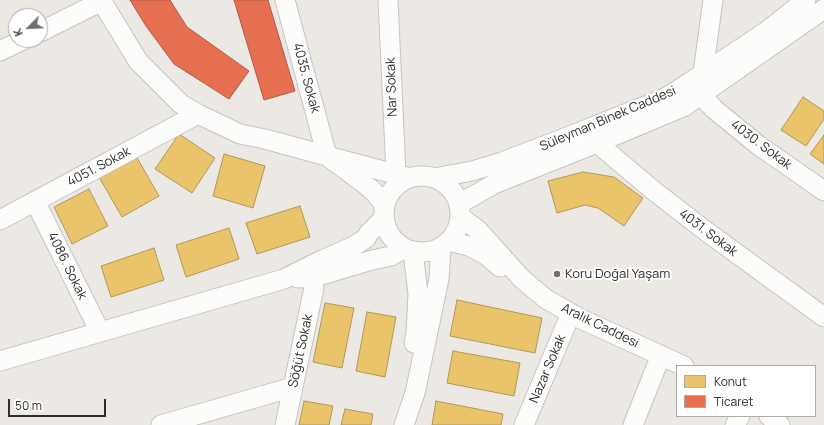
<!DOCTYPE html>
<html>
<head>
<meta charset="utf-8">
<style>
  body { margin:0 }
  #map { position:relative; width:824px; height:425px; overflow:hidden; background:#ece8e4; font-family:Manrope,sans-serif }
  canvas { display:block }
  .legend { position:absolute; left:676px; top:365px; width:140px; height:52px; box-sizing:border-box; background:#fff; border:1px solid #ababab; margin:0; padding:5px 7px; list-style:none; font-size:12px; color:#2e2e2e }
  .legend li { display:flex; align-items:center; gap:8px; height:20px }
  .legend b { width:20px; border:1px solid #ababab }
  .north { position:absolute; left:8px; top:8px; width:40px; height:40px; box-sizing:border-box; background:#fff; border:1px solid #ababab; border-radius:50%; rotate:246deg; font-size:11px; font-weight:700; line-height:16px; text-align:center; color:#2e2e2e }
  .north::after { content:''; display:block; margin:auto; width:14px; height:18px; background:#706f6e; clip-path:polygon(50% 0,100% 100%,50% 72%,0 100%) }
  .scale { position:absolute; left:8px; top:399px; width:98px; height:18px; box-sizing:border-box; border:2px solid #2e2e2e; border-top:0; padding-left:5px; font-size:12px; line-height:14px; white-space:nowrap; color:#2e2e2e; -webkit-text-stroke:3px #fff; paint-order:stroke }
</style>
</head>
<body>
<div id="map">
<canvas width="824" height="425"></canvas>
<ul class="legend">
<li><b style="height:11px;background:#e9c46a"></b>Konut</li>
<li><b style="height:11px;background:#e76f51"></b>Ticaret</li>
</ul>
<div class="north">K</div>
<div class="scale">50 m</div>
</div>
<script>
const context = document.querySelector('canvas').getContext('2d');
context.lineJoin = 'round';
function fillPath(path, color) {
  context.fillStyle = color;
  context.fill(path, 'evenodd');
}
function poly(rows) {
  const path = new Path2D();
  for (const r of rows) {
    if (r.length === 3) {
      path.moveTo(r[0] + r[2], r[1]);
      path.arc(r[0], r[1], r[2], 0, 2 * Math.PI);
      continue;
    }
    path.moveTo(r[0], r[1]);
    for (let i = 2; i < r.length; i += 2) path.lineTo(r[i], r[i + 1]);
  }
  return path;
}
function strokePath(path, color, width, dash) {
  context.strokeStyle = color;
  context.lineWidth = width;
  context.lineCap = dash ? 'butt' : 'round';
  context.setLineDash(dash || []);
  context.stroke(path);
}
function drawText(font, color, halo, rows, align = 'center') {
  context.font = font + ' Manrope,sans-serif';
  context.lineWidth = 4;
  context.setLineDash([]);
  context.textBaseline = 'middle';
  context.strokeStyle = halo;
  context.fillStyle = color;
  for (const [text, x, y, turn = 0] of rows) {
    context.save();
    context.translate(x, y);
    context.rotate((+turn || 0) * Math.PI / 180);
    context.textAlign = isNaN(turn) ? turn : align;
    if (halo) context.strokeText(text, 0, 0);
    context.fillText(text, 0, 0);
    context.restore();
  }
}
const homes = poly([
  [803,97,824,111,824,119,806,146,781,130,803,97],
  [179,134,215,158,192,193,155,169,179,134],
  [824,135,824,164,810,154,824,135],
  [224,154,265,166,253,208,213,196,224,154],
  [136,156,159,196,122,217,99,177,136,156],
  [583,172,614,177,643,198,624,226,598,208,585,205,557,213,548,181,583,172],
  [89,189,108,226,72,244,54,207,89,189],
  [300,206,310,237,257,254,246,223,300,206],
  [229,228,239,259,186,277,176,245,229,228],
  [154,248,164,280,111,297,101,266,154,248],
  [457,300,542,318,535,353,450,336,457,300],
  [325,303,354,308,342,368,313,362,325,303],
  [367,312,396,317,385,377,356,371,367,312],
  [453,351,520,363,514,396,447,383,453,351],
  [304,401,333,406,329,425,299,425,304,401],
  [436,401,503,414,501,425,432,425,436,401],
  [345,409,373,414,371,425,341,425,345,409]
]);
const shops = poly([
  [130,0,170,0,187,27,249,71,229,99,174,64,146,26,130,0],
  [234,0,268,0,295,91,264,100,234,0]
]);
const minor = poly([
  [101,0,104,5,138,61,181,104,198,114,240,134,265,139,327,156],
  [285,0,327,156],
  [388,0,396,174],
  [40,32,102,1],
  [0,51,23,40],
  [703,73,713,0],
  [701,95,714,109,758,145,824,191],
  [597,143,654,191,707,232,824,317],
  [422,214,38],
  [434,178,472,171,502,162,565,138,665,98,692,81,767,31,806,0],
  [35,201,100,332],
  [459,204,494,184,597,143,685,106,824,9],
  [385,205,373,191,361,181,327,156,406,177],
  [460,217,478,230,522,279,546,299,581,319,684,366],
  [0,220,198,114],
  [449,241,469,246,486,255,500,267],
  [413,251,418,294,416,334,414,343],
  [298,278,310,277,325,274,372,260,391,256,405,248],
  [0,361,284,279,320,261,354,246,366,238,369,233,384,218],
  [769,416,780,425],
  [161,425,293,387],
  [285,425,314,288,310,277],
  [404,425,415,393,439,279,441,248],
  [524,425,571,313],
  [633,425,661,355],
  [735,425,740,416]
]);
const markers = [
  [557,274,4,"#706f6e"]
];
const streetNames = [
  ["4035. Sokak",306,78,75],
  ["Nar Sokak",392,87,-92],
  ["Süleyman Binek Caddesi",608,119,-23],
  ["4030. Sokak",761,145,37],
  ["4051. Sokak",99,167,-28],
  ["4031. Sokak",708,233,37],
  ["4086. Sokak",67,266,64],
  ["Aralık Caddesi",600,326,26],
  ["Söğüt Sokak",301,351,-78],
  ["Nazar Sokak",548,369,-67]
];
const poiNames = [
  ["Koru Doğal Yaşam",565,274]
];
fillPath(homes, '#e9c46a');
strokePath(homes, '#b19758', 1);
fillPath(shops, '#e76f51');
strokePath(shops, '#b05c46', 1);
strokePath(minor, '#c5c4c5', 21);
strokePath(minor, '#fcfcfb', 19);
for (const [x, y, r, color] of markers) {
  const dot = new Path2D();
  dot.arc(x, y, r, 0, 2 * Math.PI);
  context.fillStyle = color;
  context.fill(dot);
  strokePath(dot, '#fff', 1.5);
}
drawText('13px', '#2e2e2e', '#fff', streetNames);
drawText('13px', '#2e2e2e', '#fff', poiNames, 'left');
</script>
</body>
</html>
